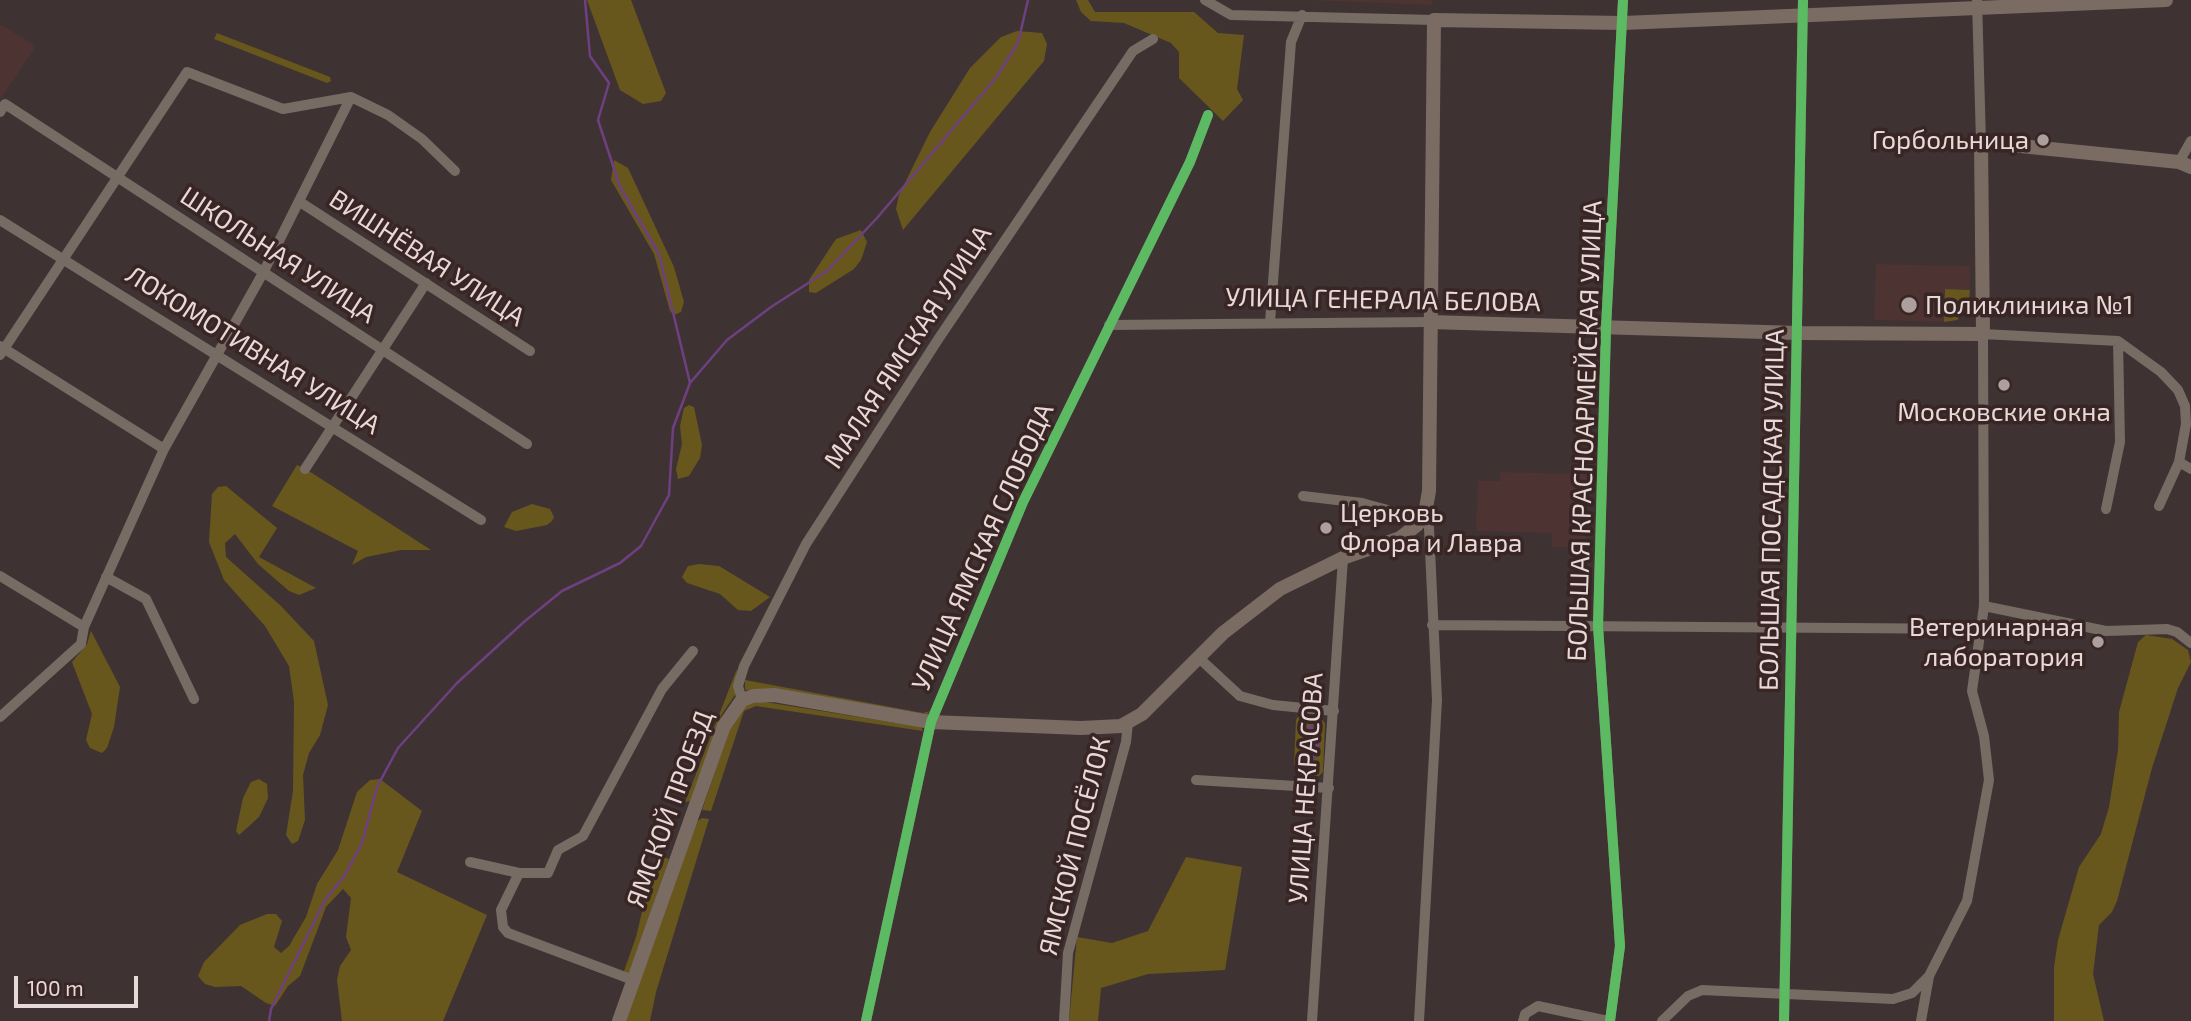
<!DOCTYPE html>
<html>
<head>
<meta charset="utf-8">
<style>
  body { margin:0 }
  #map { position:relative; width:2191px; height:1021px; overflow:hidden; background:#3e3332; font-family:"Exo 2",sans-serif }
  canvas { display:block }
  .scale { position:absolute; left:14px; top:976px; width:124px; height:32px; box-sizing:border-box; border:4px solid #e7d9d8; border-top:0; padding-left:9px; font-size:21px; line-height:24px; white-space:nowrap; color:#e7d9d8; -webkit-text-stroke:5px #392523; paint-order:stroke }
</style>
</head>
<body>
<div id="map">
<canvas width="2191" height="1021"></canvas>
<div class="scale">100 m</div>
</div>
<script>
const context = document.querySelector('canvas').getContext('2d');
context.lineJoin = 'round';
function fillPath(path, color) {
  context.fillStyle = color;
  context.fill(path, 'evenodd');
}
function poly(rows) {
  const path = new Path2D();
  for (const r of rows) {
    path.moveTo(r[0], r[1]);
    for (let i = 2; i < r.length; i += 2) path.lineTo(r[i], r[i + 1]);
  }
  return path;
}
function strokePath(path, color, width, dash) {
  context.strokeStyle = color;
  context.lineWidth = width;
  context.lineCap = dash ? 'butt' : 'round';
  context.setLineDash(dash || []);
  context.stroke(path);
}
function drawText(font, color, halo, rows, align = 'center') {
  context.font = font + ' "Exo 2",sans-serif';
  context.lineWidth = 7;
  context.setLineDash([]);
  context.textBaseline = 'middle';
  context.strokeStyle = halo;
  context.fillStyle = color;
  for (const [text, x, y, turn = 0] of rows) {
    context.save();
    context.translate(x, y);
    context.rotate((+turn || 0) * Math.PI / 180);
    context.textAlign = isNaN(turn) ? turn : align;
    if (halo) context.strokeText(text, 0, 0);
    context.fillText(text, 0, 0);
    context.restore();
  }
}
const built = poly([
  [1305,0,1432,0,1432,5],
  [0,24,36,46,0,100],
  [1876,264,1970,266,1970,290,1945,289,1944,322,1874,320],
  [1500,472,1588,474,1586,548,1552,547,1552,533,1476,531,1478,481,1500,481]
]);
const green = poly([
  [587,0,631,0,666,93,661,101,643,104,620,90],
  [1076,0,1088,0,1095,12,1194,12,1218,33,1244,35,1237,89,1243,100,1223,121,1179,78,1179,52,1171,43,1124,23,1091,21,1081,12],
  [1017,31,1042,33,1047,44,1044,61,903,230,896,209,899,195,930,132,970,68,1001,37],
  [217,33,330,77,331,81,327,83,214,39],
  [614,160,628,168,674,267,684,302,681,312,674,315,670,311,654,254,611,180],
  [861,230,867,242,861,260,854,269,816,293,809,292,809,280,836,239],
  [1945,289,1970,290,1968,308,1957,320,1944,322],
  [689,405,694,407,702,445,700,458,689,476,678,479,676,469,682,444,680,426,684,408],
  [297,465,312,473,431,550,401,550,366,557,352,565,358,551,272,506],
  [226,486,277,528,259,557,316,588,299,595,289,591,258,564,235,534,225,543,226,557,281,606,314,641,328,705,320,735,309,753,303,775,305,820,298,841,292,844,286,835,293,791,294,702,289,666,265,626,224,580,209,542,212,494,218,487],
  [532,504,550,509,554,517,552,521,547,525,516,531,504,527,512,512],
  [699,564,719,566,770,597,751,611,738,610,720,594,687,583,682,577,688,566],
  [91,631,120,687,114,727,107,748,102,753,90,748,86,740,92,714,72,662,87,644],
  [2146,635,2172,639,2188,650,2191,662,2178,688,2152,768,2117,901,2112,912,2099,925,2093,974,2104,1021,2054,1021,2054,967,2058,940,2079,867,2101,834,2109,807,2118,750,2119,712,2138,642],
  [737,669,735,695,722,714,690,801,685,802],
  [745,680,923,713,930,711,927,714,771,689,745,690],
  [759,701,921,727,923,731,756,706,744,711,711,811,702,810,733,719,744,706],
  [1306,715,1320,718,1325,723,1323,772,1319,776,1305,775,1294,765,1296,720,1298,716],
  [1311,725,1321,732,1319,754,1313,760,1306,733],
  [259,779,267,784,268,798,259,817,239,835,236,831,243,798,251,782],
  [380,779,422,811,397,872,487,915,443,1021,342,1021,337,980,340,966,351,950,346,937,351,898,343,889,326,907,300,976,288,986,275,1006,266,1003,241,986,215,987,205,984,198,976,204,962,240,925,267,914,276,914,282,921,274,947,281,953,289,946,306,917,317,884,338,850,357,792,370,780],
  [702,818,709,819,656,992,650,1021,626,1021,696,822],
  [656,854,669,859,630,974,623,974,636,937],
  [1186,857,1242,867,1225,970,1148,974,1101,988,1098,1021,1069,1021,1077,937,1112,943,1148,931]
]);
const water = poly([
  [1311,725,1321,732,1319,754,1313,760,1306,756,1305,750,1308,726]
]);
const stream = poly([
  [690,383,727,340,771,307,827,271,877,218,995,79,1018,43,1028,0],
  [269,1021,271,1009,325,900,345,875,362,843,377,787,398,748,457,683,525,621,562,591,620,563,641,546,669,495,673,428,690,383,659,254,620,187,598,120,609,83,590,56,585,0]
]);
const minor = poly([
  [1205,0,1231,15,1434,20],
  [1977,0,1981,142],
  [0,112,5,104,527,444],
  [2179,162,2191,141],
  [300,202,530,351],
  [0,220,481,520],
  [1270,322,1291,42,1302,15],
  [1109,325,1430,322],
  [2118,341,2161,372,2178,390,2185,406,2186,424,2179,462,2191,469],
  [0,346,164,449],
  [0,355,187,72,283,109,351,97,388,115,422,139,455,171],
  [305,469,426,283],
  [1303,496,1362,503,1421,519],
  [2159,506,2179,462],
  [2106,509,2120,442,2118,341],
  [0,576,84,627,81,644,0,717],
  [106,577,146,599,194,699],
  [1984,606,2106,631,2167,629,2177,632,2191,643],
  [1432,625,1983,629],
  [84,627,164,449,263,273,351,97],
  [1199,658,1240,696,1273,705,1334,711],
  [742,700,738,686,744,666,806,544,939,338,1133,51,1153,39],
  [1196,780,1329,788],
  [470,862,519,873,548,873,558,850,583,836,662,689,693,651],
  [519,873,501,910,503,927,508,933,633,980],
  [866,1021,931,722,1023,502,1190,162,1208,115],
  [1064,1021,1068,953,1126,742,1128,723],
  [1312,1021,1343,558],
  [1419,1021,1437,700,1429,528,1424,513],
  [1523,1021,1525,1014,1538,1006,1608,1021],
  [1610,1021,1620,946,1598,626,1606,328,1623,0],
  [1662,1021,1688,996,1702,990,1893,999,1912,993,1929,976],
  [1784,1021,1803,0],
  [1921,1021,1929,976,1967,901,1989,780,1984,736,1972,691,1984,606,1983,334,2118,341]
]);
const major = poly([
  [1430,322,1798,333,1983,334,1981,142,2179,162,2191,167],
  [619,1021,724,726,742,700,753,696,774,695,931,722,1081,728,1121,726,1142,714,1223,633,1280,589,1343,558,1400,538,1417,525,1426,508,1429,491,1434,20,1623,23,2166,0]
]);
const cycleway = poly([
  [866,1021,931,722,1023,502,1190,162,1208,115],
  [1610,1021,1620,946,1598,626,1606,328,1623,0],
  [1784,1021,1803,0]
]);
const markers = [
  [2043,140,7,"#ac9f9e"],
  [1909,305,9,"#ac9f9e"],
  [2004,385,7,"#ac9f9e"],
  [1326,528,7,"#ac9f9e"],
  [2098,642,7,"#ac9f9e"]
];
const poiNames = [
  ["Горбольница",2029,140],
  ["Поликлиника №1",1925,305,"left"],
  ["Московские окна",2004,412,"center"],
  ["Церковь",1340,513,"left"],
  ["Флора и Лавра",1340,543,"left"],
  ["Ветеринарная",2084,627],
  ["лаборатория",2084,657]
];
const streetNames = [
  ["ШКОЛЬНАЯ УЛИЦА",278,255,33],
  ["ВИШНЁВАЯ УЛИЦА",427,258,33],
  ["УЛИЦА ГЕНЕРАЛА БЕЛОВА",1383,300,1],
  ["МАЛАЯ ЯМСКАЯ УЛИЦА",908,347,-57],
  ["ЛОКОМОТИВНАЯ УЛИЦА",253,350,32],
  ["БОЛЬШАЯ КРАСНОАРМЕЙСКАЯ УЛИЦА",1585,431,-88],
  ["БОЛЬШАЯ ПОСАДСКАЯ УЛИЦА",1772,510,-89],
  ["УЛИЦА ЯМСКАЯ СЛОБОДА",983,547,-66],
  ["УЛИЦА НЕКРАСОВА",1306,788,-86],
  ["ЯМСКОЙ ПРОЕЗД",670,809,-70],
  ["ЯМСКОЙ ПОСЁЛОК",1075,846,-76]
];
fillPath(built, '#4d3331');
fillPath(green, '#68571d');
fillPath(water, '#6f4081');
strokePath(stream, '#6f4081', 2.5);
strokePath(minor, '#776c64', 10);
strokePath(major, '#7a6b63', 14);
strokePath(cycleway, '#5cba63', 10);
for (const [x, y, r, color] of markers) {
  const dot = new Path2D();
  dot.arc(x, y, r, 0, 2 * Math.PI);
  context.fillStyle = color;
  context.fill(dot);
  strokePath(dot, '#392523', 2.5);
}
drawText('26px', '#e7d9d8', '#392523', poiNames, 'right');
drawText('26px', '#e7d9d8', '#392523', streetNames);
</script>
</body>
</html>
